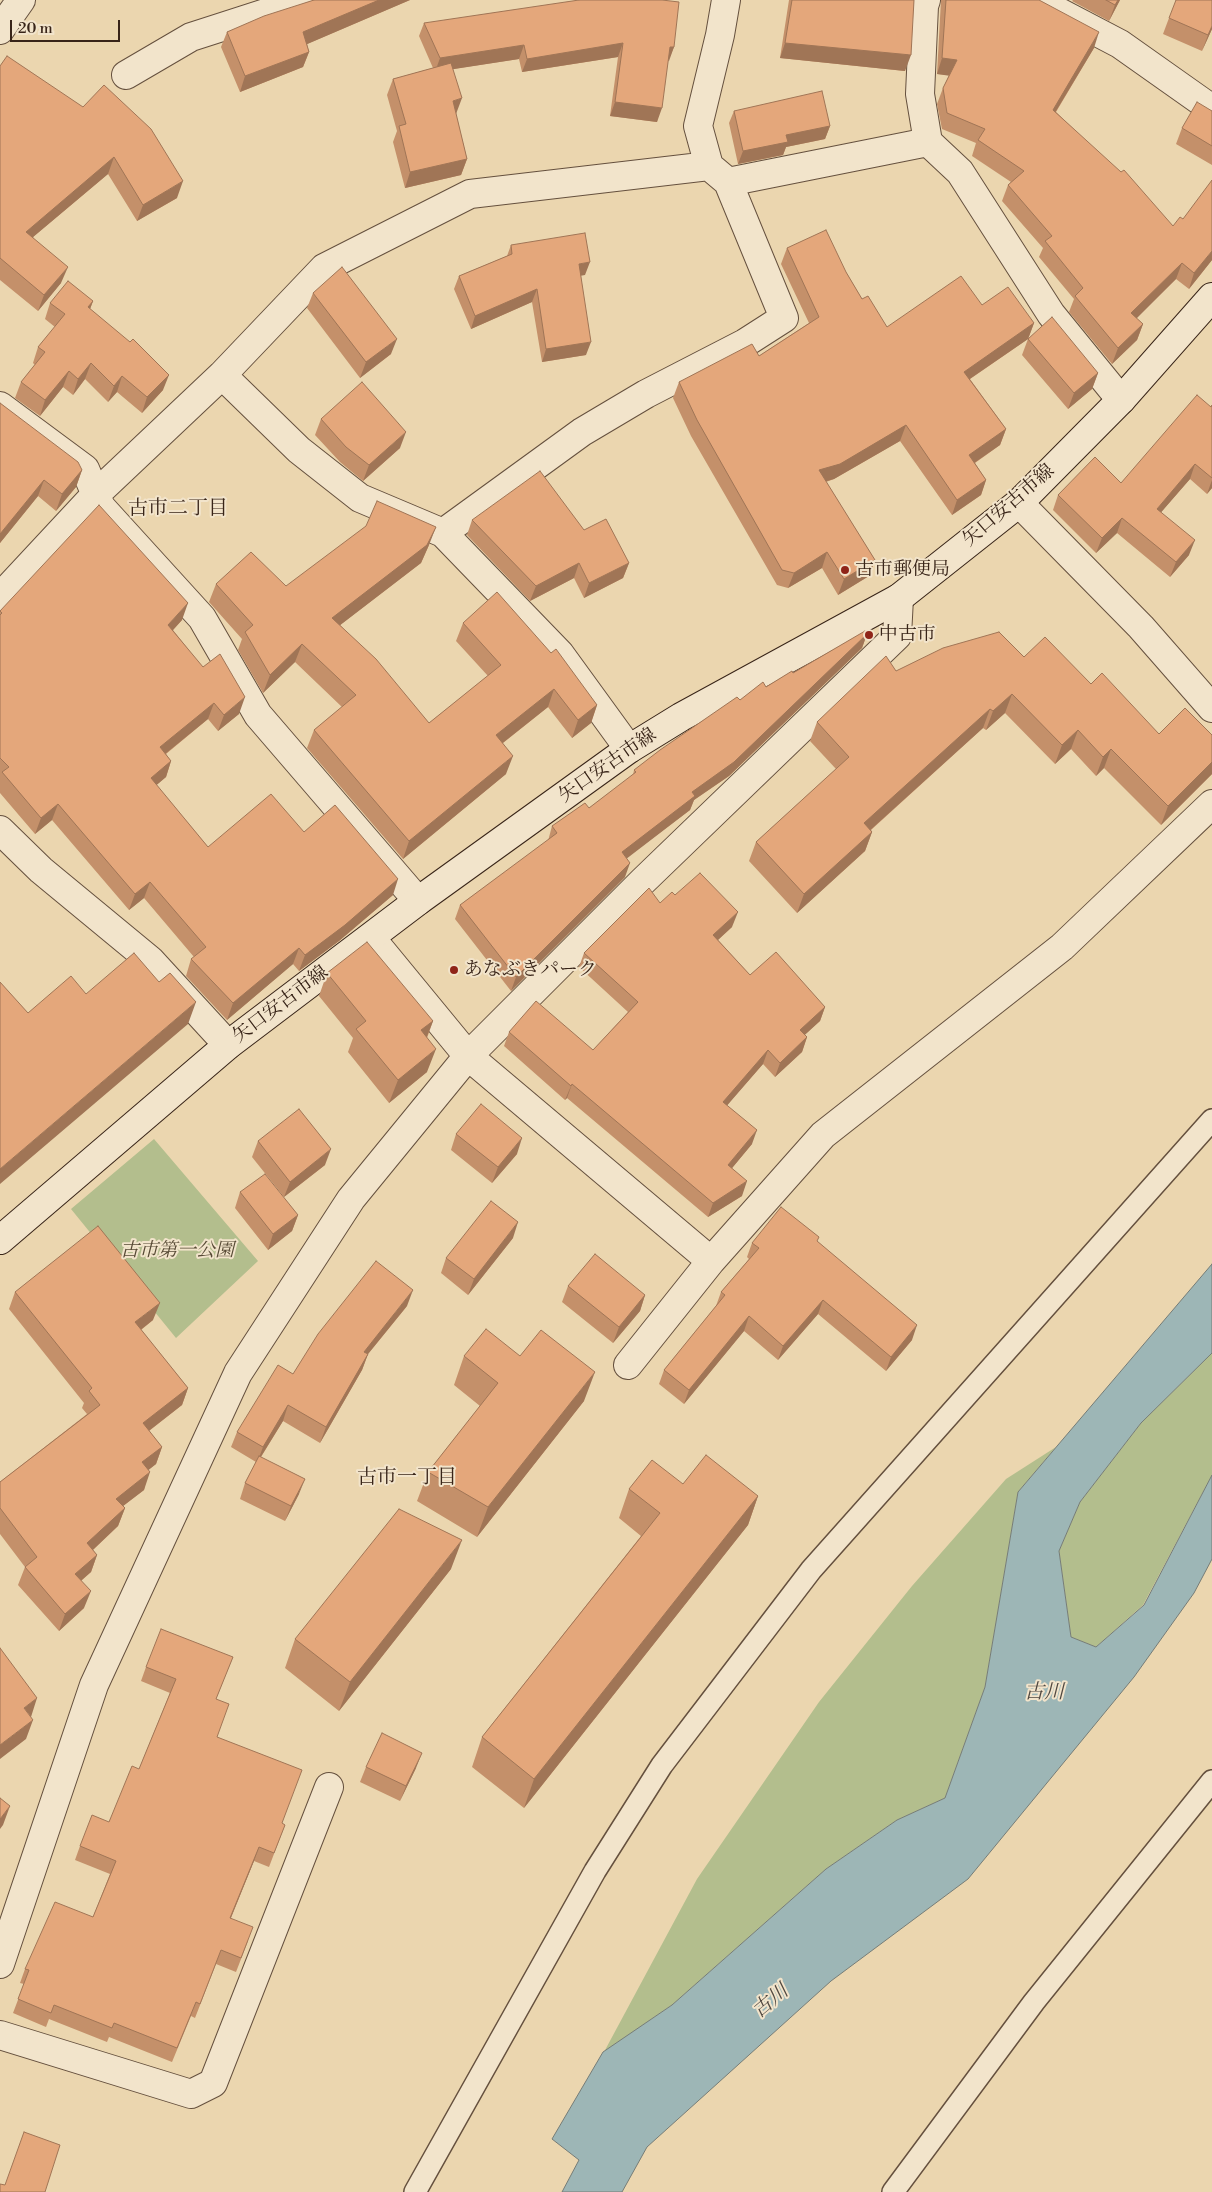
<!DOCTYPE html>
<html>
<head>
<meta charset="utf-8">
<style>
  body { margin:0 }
  #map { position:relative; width:1212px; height:2192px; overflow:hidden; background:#ebd6af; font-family:"Libre Bodoni",serif }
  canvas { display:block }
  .scale { position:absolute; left:10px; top:20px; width:110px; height:22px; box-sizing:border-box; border:2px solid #382418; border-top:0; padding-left:6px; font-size:15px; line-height:18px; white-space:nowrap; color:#382418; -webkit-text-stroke:4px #f2e4cb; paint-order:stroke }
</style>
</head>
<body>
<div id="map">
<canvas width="1212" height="2192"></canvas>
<div class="scale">20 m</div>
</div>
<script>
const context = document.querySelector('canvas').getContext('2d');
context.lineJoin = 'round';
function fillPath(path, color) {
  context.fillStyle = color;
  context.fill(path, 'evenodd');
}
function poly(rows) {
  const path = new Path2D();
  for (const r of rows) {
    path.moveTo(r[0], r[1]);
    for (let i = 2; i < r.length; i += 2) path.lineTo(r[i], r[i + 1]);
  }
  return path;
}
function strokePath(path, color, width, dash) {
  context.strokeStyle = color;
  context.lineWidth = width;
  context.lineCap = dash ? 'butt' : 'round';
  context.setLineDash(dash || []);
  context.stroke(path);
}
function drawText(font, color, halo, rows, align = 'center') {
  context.font = font + ' "Libre Bodoni","Noto Serif JP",serif';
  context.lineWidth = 4;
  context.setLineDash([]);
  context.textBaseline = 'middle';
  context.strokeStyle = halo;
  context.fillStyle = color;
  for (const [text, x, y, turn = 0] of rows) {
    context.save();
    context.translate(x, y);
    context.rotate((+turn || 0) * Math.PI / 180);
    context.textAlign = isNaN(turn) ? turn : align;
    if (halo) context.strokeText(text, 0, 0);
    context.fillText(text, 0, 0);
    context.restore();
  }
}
const green = poly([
  [154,1139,258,1261,176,1338,71,1209],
  [1212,1353,1212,1475,1143,1605,1096,1647,1071,1637,1059,1551,1080,1502,1141,1423],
  [1056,1447,1018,1492,985,1687,945,1798,897,1820,826,1869,672,2005,604,2052,697,1879,819,1702,912,1586,1006,1479]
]);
const water = poly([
  [1212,1264,1212,1353,1141,1423,1080,1502,1059,1551,1071,1637,1096,1647,1144,1605,1212,1475,1212,1559,1194,1593,1134,1677,968,1879,831,1981,647,2147,622,2192,562,2192,579,2160,552,2139,603,2052,672,2005,826,1869,897,1820,945,1798,985,1687,1018,1492,1212,1264]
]);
const service = poly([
  [415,2192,595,1871,662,1765,811,1570,1212,1120],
  [893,2192,1034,2002,1212,1781]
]);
const minor = poly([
  [926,0,924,6,920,94,928,142],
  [1036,0,1120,44,1212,109],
  [0,30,21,0],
  [126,75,191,37,306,0],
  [709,166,698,126,720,35,726,0],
  [222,375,299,450,360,498,443,533,560,654,629,749],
  [0,406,85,469,101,507,202,618,258,715,418,901],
  [443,533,582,432,646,394,745,343,784,318,728,182],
  [0,597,95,495,222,375,324,268,470,194,709,166,728,182,928,142,960,172,1051,314,1121,400],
  [0,830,41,870,150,960,228,1045],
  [371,938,468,1056,711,1261],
  [628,1365,711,1261,823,1135,1062,947,1212,804],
  [0,1964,94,1685,238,1373,351,1199,468,1056,643,881,897,636,899,598],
  [0,2035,191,2094,213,2083,329,1787]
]);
const tertiary = poly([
  [1019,503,1141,627,1212,708]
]);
const secondary = poly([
  [0,1240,228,1045,418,901,629,749,681,717,899,598,1019,503,1121,400,1212,297]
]);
const wall = poly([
  [314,0,410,0,307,44,309,52,303,67,240,92,221,47,227,32],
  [789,0,914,0,905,71,780,58],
  [941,0,1039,0,1094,48,1056,112,1173,226,1212,260,1189,289,1176,279,1136,318,1143,324,1137,340,1112,364,1069,312,1074,299,1039,257,1043,248,1002,201,1008,185,1011,182,972,156,976,143,942,129,937,104,943,88,949,75,937,74],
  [1073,0,1120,0,1109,21,1072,1],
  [1169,18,1212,29,1202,51,1163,34],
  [424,23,674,47,668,61,657,122,610,116,618,57,522,72,519,59,453,69,456,114,467,159,461,175,405,188,393,142,397,131,387,95,393,79,433,68,419,36],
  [0,66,177,198,137,221,108,174,33,237,61,283,38,311,0,280],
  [734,111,830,126,825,139,786,147,783,155,738,164,729,123],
  [1212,111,1212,165,1176,144,1182,128],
  [511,245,585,275,581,275,586,355,542,362,532,302,471,329,454,289,459,276,507,256],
  [787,248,846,272,862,299,887,327,982,305,1034,323,1028,339,970,379,1006,429,1000,445,975,463,986,480,981,495,952,515,900,441,834,479,826,482,875,560,869,576,838,595,822,568,788,588,777,585,691,436,673,398,679,382,759,356,809,323,781,264],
  [313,293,391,354,360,378,307,308],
  [93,301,90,309,163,390,142,413,117,392,108,402,85,379,73,395,63,387,40,416,15,398,21,382,35,365,33,363,38,347,55,327,45,319,50,303],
  [1028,339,1098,373,1092,389,1068,409,1022,355],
  [0,403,82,470,76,487,56,511,38,496,0,543],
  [1212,405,1212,488,1207,494,1190,479,1161,512,1189,555,1170,577,1117,533,1096,553,1053,510,1058,495,1121,483],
  [321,419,400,448,363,481,340,462,315,435],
  [472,520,584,530,629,563,623,578,584,598,574,578,530,601,467,535],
  [429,545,421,563,340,625,429,723,488,676,456,641,463,623,597,705,591,723,572,738,548,707,503,743,506,774,403,859,307,748,314,730,342,707,295,662,263,693,238,650,242,639,209,602,216,584,286,586],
  [0,611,182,620,173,630,239,714,218,731,208,719,166,754,171,761,166,777,156,785,208,847,304,832,393,895,339,941,299,971,293,964,227,1020,186,976,191,959,194,957,144,898,129,910,52,820,35,834,0,793],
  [867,634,862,648,729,776,694,800,690,810,626,858,625,877,511,991,455,919,460,905,548,841,552,826,589,808,633,775,634,770,740,700],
  [1024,657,1091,684,1159,734,1212,735,1212,774,1161,825,1104,768,1096,776,1071,749,1055,764,1005,713,986,730,983,728,871,830,872,832,865,851,797,913,749,861,756,842,836,769,810,741,817,722,896,671],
  [675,895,732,927,718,940,750,975,825,1007,820,1021,804,1035,807,1037,802,1052,775,1077,763,1064,727,1105,752,1144,732,1168,742,1196,708,1217,567,1098,565,1100,504,1046,509,1032,593,1050,628,1012,579,967,584,953,660,903],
  [327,973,433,1021,427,1038,427,1072,389,1103,348,1052,353,1038,319,996],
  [456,1134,517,1154,492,1183,451,1150],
  [258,1141,325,1165,284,1197,252,1157],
  [240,1192,298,1215,292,1231,268,1250,235,1208],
  [513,1238,468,1295,441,1273,446,1258],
  [818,1242,912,1340,886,1371,818,1314,778,1360,744,1331,684,1404,659,1384,664,1370,716,1306,721,1292,749,1259,747,1257,752,1243],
  [568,1286,645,1295,640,1311,613,1343,562,1302],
  [15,1292,153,1320,141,1330,188,1388,182,1405,149,1431,162,1447,156,1464,148,1470,144,1490,123,1506,125,1508,118,1526,93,1550,97,1555,91,1572,81,1581,84,1608,59,1631,18,1585,25,1567,0,1534,0,1482,87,1414,82,1408,84,1403,9,1309],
  [407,1306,368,1354,362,1370,320,1443,283,1421,261,1457,299,1494,285,1521,240,1499,245,1483,256,1462,231,1447,237,1432,293,1374],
  [464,1356,584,1401,477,1537,417,1501,428,1472,480,1406,454,1385],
  [683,1484,758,1496,748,1525,524,1808,472,1767,482,1737,641,1536,619,1518,629,1489],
  [451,1569,339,1711,285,1668,295,1639],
  [233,1657,216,1699,217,1737,282,1823,285,1825,269,1867,254,1861,231,1918,248,1941,236,1972,216,1964,195,2018,191,2016,172,2062,109,2037,107,2042,49,2019,46,2027,13,2013,24,1984,20,1983,25,1969,93,1917,110,1874,75,1860,80,1846,109,1822,139,1769,170,1693,141,1681,146,1667],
  [366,1767,416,1768,400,1801,360,1782]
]);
const shadedWall = poly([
  [379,0,410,0,298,48,303,32],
  [1118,0,1120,0,1109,21,1115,5],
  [1212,26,1212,29,1202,51,1208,35],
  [1099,32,1094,48,1047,126,1053,110],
  [623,43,618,57,522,72,527,59],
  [785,43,911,55,905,71,780,58],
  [524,45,519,59,435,72,440,58],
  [670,47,674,47,669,61,665,60],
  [309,52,303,67,240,92,245,76],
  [942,58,957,60,951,76,937,74],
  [462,98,456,114,453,101],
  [615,102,662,108,657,122,610,116],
  [830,126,825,139,786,147,783,155,738,164,743,151,786,135],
  [114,157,108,174,20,248,26,232],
  [467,159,461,175,405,188,410,172],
  [183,181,177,198,137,221,143,205],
  [1212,251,1212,260,1189,289,1194,273],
  [590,262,585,275,574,277,579,264],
  [1182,263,1176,279,1126,329,1131,313],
  [68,267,61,283,38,311,44,295],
  [537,289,532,302,471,329,475,316],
  [93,301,87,317,88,307],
  [1034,323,1028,339,958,387,964,372],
  [1143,324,1137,340,1112,364,1118,348],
  [397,339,391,354,360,378,366,362],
  [591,342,586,355,542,362,546,349],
  [91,363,85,379,73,395,78,379],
  [69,371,63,387,40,416,45,400],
  [1098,373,1092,389,1068,409,1074,393],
  [169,375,163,390,142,413,147,397],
  [122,376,117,392,108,402,114,386],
  [906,425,900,441,834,479,813,485,819,470],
  [1006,429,1000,445,964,470,969,455],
  [406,432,400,448,363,481,369,465],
  [1195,464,1190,479,1151,524,1157,509],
  [82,470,76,487,56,511,62,494],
  [44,480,38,496,0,543,0,534],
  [986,480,981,495,952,515,957,500],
  [1212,480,1212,488,1207,494],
  [1122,518,1117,533,1096,553,1102,538],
  [436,527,429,545,421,563,326,636,332,618],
  [1195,540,1189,555,1170,577,1176,562],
  [827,552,822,568,788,588,794,573],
  [875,560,869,576,838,595,844,579],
  [579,563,574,578,530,601,536,586],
  [629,563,623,578,584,598,589,583],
  [188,603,182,620,163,641,168,625],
  [867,634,862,648,729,776,694,800,690,810,617,866,622,852,692,792],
  [302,644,295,662,263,693,270,675],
  [554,689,548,707,490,753,496,735],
  [1012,694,1005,713,986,730,993,711],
  [245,697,239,714,218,731,224,715],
  [214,703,208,719,154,763,160,747],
  [597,705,591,723,572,738,578,720],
  [990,709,983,728,857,842,864,823],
  [1078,730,1071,749,1055,764,1062,745],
  [1111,749,1104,768,1096,776,1103,757],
  [513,756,506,774,403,859,409,841],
  [171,761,166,777,145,795,151,778],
  [1212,762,1212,774,1161,825,1168,806],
  [58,804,52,820,35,834,41,818],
  [872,832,865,851,797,913,804,894],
  [630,863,625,877,511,991,516,977],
  [398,879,393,895,339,941,299,971,305,955],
  [150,882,144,898,129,910,135,894],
  [738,912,732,927,708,949,713,935],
  [299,948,293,964,227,1020,233,1003],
  [196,1002,188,1024,0,1184,0,1169],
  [825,1007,820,1021,795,1044,800,1030],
  [433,1021,424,1044,421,1030],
  [807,1037,802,1052,775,1077,780,1063],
  [436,1049,427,1072,389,1103,398,1080],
  [768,1050,763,1064,718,1116,723,1102],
  [572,1084,567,1098,565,1100,571,1086],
  [757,1130,752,1144,723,1179,728,1165],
  [522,1138,517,1154,492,1183,498,1167],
  [331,1149,325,1165,284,1197,290,1182],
  [747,1181,742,1196,708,1217,713,1203],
  [298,1215,292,1231,268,1250,273,1234],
  [518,1222,513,1238,468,1295,474,1279],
  [413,1290,407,1306,368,1354,362,1370,320,1443,326,1427,364,1352],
  [645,1295,640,1311,613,1343,619,1327],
  [823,1300,818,1314,778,1360,783,1346],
  [160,1303,153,1320,129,1339,135,1322],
  [749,1316,744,1331,684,1404,689,1390],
  [917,1325,912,1340,886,1371,891,1357],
  [595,1372,584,1401,477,1537,488,1507],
  [188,1388,182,1405,137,1440,143,1423],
  [288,1405,283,1421,257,1463,263,1447],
  [162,1447,156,1464,136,1480,142,1462],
  [150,1472,144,1490,110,1516,116,1499],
  [305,1479,299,1494,285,1521,291,1506],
  [758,1496,748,1525,524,1808,534,1779],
  [125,1508,118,1526,81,1561,87,1543],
  [462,1540,451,1569,339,1711,350,1682],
  [97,1555,91,1572,69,1591,75,1574],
  [91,1591,84,1608,59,1631,65,1614],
  [37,1698,31,1717,24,1708],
  [33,1720,26,1739,0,1759,0,1745],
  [422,1753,416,1768,400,1801,406,1786],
  [10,1806,3,1825,0,1829,0,1819],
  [259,1847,254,1861,225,1932,230,1918]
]);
const building = poly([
  [314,0,379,0,303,32,309,52,245,76,227,32,264,16,314,0],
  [579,0,662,0,679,2,674,47,670,47,662,108,615,102,623,43,527,59,524,45,440,58,424,23,579,0],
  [792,0,914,0,911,55,785,43,792,0],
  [946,0,1039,0,1099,32,1053,110,1121,172,1124,170,1173,226,1180,217,1183,219,1212,180,1212,251,1194,273,1182,263,1131,313,1143,324,1118,348,1075,296,1083,288,1045,241,1052,236,1008,185,1024,171,978,140,985,129,947,113,943,88,957,60,942,58,946,0],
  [1106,0,1118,0,1115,5,1106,0],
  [1176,0,1212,0,1212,26,1208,35,1169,18,1176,0],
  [7,56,83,107,104,85,151,129,183,181,143,205,114,157,26,232,68,267,44,295,0,258,0,66,7,56],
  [451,63,462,98,453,101,467,159,410,172,399,126,406,124,393,79,451,63],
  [822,91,830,126,786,135,788,142,743,151,734,111,822,91],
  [1197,102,1212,111,1212,146,1182,128,1197,102],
  [826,230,846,272,862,299,868,296,887,327,961,276,982,305,1008,287,1034,323,964,372,1006,429,969,455,986,480,957,500,906,425,840,464,819,470,875,560,844,579,827,552,794,573,782,570,697,420,679,382,752,344,759,356,819,317,787,248,826,230],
  [585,233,590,262,579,264,591,342,546,349,537,289,475,316,459,276,512,254,511,245,585,233],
  [342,267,397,339,366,362,313,293,342,267],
  [68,281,93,301,88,307,130,342,133,339,169,375,147,397,122,376,114,386,91,363,78,379,69,371,45,400,21,382,45,352,38,347,65,314,50,303,68,281],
  [1052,317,1098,373,1074,393,1028,339,1052,317],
  [362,382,406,432,369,465,346,447,321,419,362,382],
  [1197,395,1211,407,1212,405,1212,478,1195,464,1157,509,1195,540,1176,562,1122,518,1102,538,1058,495,1095,457,1121,483,1197,395],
  [0,403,78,462,82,470,62,494,44,480,0,534,0,403],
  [540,471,584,530,606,519,629,563,589,583,579,563,536,586,472,520,540,471],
  [377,501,436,527,427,545,332,618,376,659,429,723,501,665,463,623,497,592,551,653,556,649,597,705,578,720,554,689,496,735,513,756,409,841,314,730,356,695,302,644,270,675,245,632,253,625,216,584,251,552,286,586,366,526,377,501],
  [99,505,188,603,168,625,203,667,220,654,245,697,224,715,214,703,160,747,171,761,151,778,208,847,271,794,304,832,335,805,398,879,345,925,305,955,299,948,233,1003,191,959,206,947,150,882,135,894,58,804,41,818,2,772,9,767,0,758,0,615,2,613,0,611,99,505],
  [865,631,867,634,734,762,692,792,695,796,622,852,630,863,516,977,460,905,557,833,552,826,585,803,589,808,636,772,634,770,660,750,737,697,740,700,763,682,766,687,792,671,793,673,865,631],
  [999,632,1024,657,1045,637,1091,684,1102,673,1159,734,1185,708,1212,735,1212,762,1168,806,1111,749,1103,757,1078,730,1062,745,1012,694,993,711,990,709,864,823,872,832,804,894,756,842,849,757,817,722,886,656,896,671,943,648,999,632],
  [700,873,738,912,713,935,750,975,776,952,825,1007,800,1030,807,1037,780,1063,768,1050,723,1102,757,1130,728,1165,747,1181,713,1203,572,1084,571,1086,509,1032,536,1001,593,1050,638,1002,584,953,649,888,660,903,672,892,675,895,700,873],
  [367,942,433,1021,421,1030,436,1049,398,1080,356,1029,366,1021,327,973,367,942],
  [134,953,159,982,170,973,196,1002,0,1169,0,982,28,1013,71,976,86,994,134,953],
  [481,1104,522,1138,498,1167,456,1134,481,1104],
  [299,1109,331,1149,290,1182,258,1141,299,1109],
  [265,1174,298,1215,273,1234,240,1192,265,1174],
  [491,1201,518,1222,474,1279,446,1258,491,1201],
  [781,1207,819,1237,817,1241,917,1325,891,1357,823,1300,783,1346,749,1316,689,1390,664,1370,725,1295,721,1292,759,1248,752,1243,781,1207],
  [98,1226,160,1303,135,1322,188,1388,143,1423,162,1447,142,1462,150,1472,116,1499,125,1508,87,1543,97,1555,75,1574,91,1591,65,1614,25,1567,37,1557,0,1508,0,1482,100,1405,89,1391,92,1388,15,1292,98,1226],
  [595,1254,645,1295,619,1327,568,1286,595,1254],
  [376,1261,413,1290,364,1352,368,1354,326,1427,288,1405,263,1447,237,1432,278,1365,293,1374,318,1334,376,1261],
  [486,1329,520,1356,541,1330,595,1372,488,1507,428,1472,498,1383,464,1356,486,1329],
  [706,1455,758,1496,534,1779,482,1737,660,1513,629,1489,652,1460,683,1484,706,1455],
  [259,1456,305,1479,291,1506,245,1483,259,1456],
  [399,1509,462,1540,350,1682,295,1639,399,1509],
  [161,1629,233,1657,216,1699,229,1704,217,1737,302,1770,282,1823,285,1825,274,1853,259,1847,230,1918,253,1927,241,1958,221,1950,200,2004,196,2002,177,2048,114,2023,112,2028,54,2005,51,2013,18,1999,29,1970,25,1969,55,1902,93,1917,116,1861,80,1846,92,1815,109,1822,132,1766,139,1769,176,1679,146,1667,161,1629],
  [0,1648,37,1698,24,1708,33,1720,0,1745,0,1648],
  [382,1733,422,1753,406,1786,366,1767,382,1733],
  [0,1798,10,1806,0,1819,0,1798],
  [24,2132,60,2145,45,2192,0,2192,0,2184,5,2185,24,2132]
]);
const markers = [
  [845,570,5,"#8f2418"],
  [869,635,5,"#8f2418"],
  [454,970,5,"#8f2418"]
];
const streetNames = [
  ["矢口安古市線",1009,506,-41],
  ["矢口安古市線",608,766,-35],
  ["矢口安古市線",281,1005,-37]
];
const poiNames = [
  ["古市郵便局",855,570],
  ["中古市",879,635],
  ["あなぶきパーク",464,970]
];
const parkNames = [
  ["古市第一公園",177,1251]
];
const neighbourhoodNames = [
  ["古市二丁目",178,509],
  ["古市一丁目",407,1478]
];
const waterNames = [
  ["古川",1044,1693],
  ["古川",771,2002,-40]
];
fillPath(green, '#b3be8d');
fillPath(water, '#9db6b6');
strokePath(water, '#757c77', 1);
strokePath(service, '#65503e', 24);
strokePath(minor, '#65503e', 30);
strokePath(tertiary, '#65503e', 30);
strokePath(secondary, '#382418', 30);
strokePath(service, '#f2e4cb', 21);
strokePath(minor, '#f2e4cb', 28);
strokePath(tertiary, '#f2e4cb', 28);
strokePath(secondary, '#f2e4cb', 28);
fillPath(wall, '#c4906a');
fillPath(shadedWall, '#a07556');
fillPath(building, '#e4a77b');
strokePath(building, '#a07556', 1);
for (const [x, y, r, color] of markers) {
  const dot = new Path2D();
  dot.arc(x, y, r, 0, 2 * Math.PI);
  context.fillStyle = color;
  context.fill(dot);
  strokePath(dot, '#f2e4cb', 2);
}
drawText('19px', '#382418', '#f2e4cb', streetNames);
drawText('19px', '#382418', '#f2e4cb', poiNames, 'left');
drawText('italic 19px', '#574a35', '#f2e4cb', parkNames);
drawText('20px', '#382418', '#f2e4cb', neighbourhoodNames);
drawText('italic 20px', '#514840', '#f2e4cb', waterNames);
</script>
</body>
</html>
